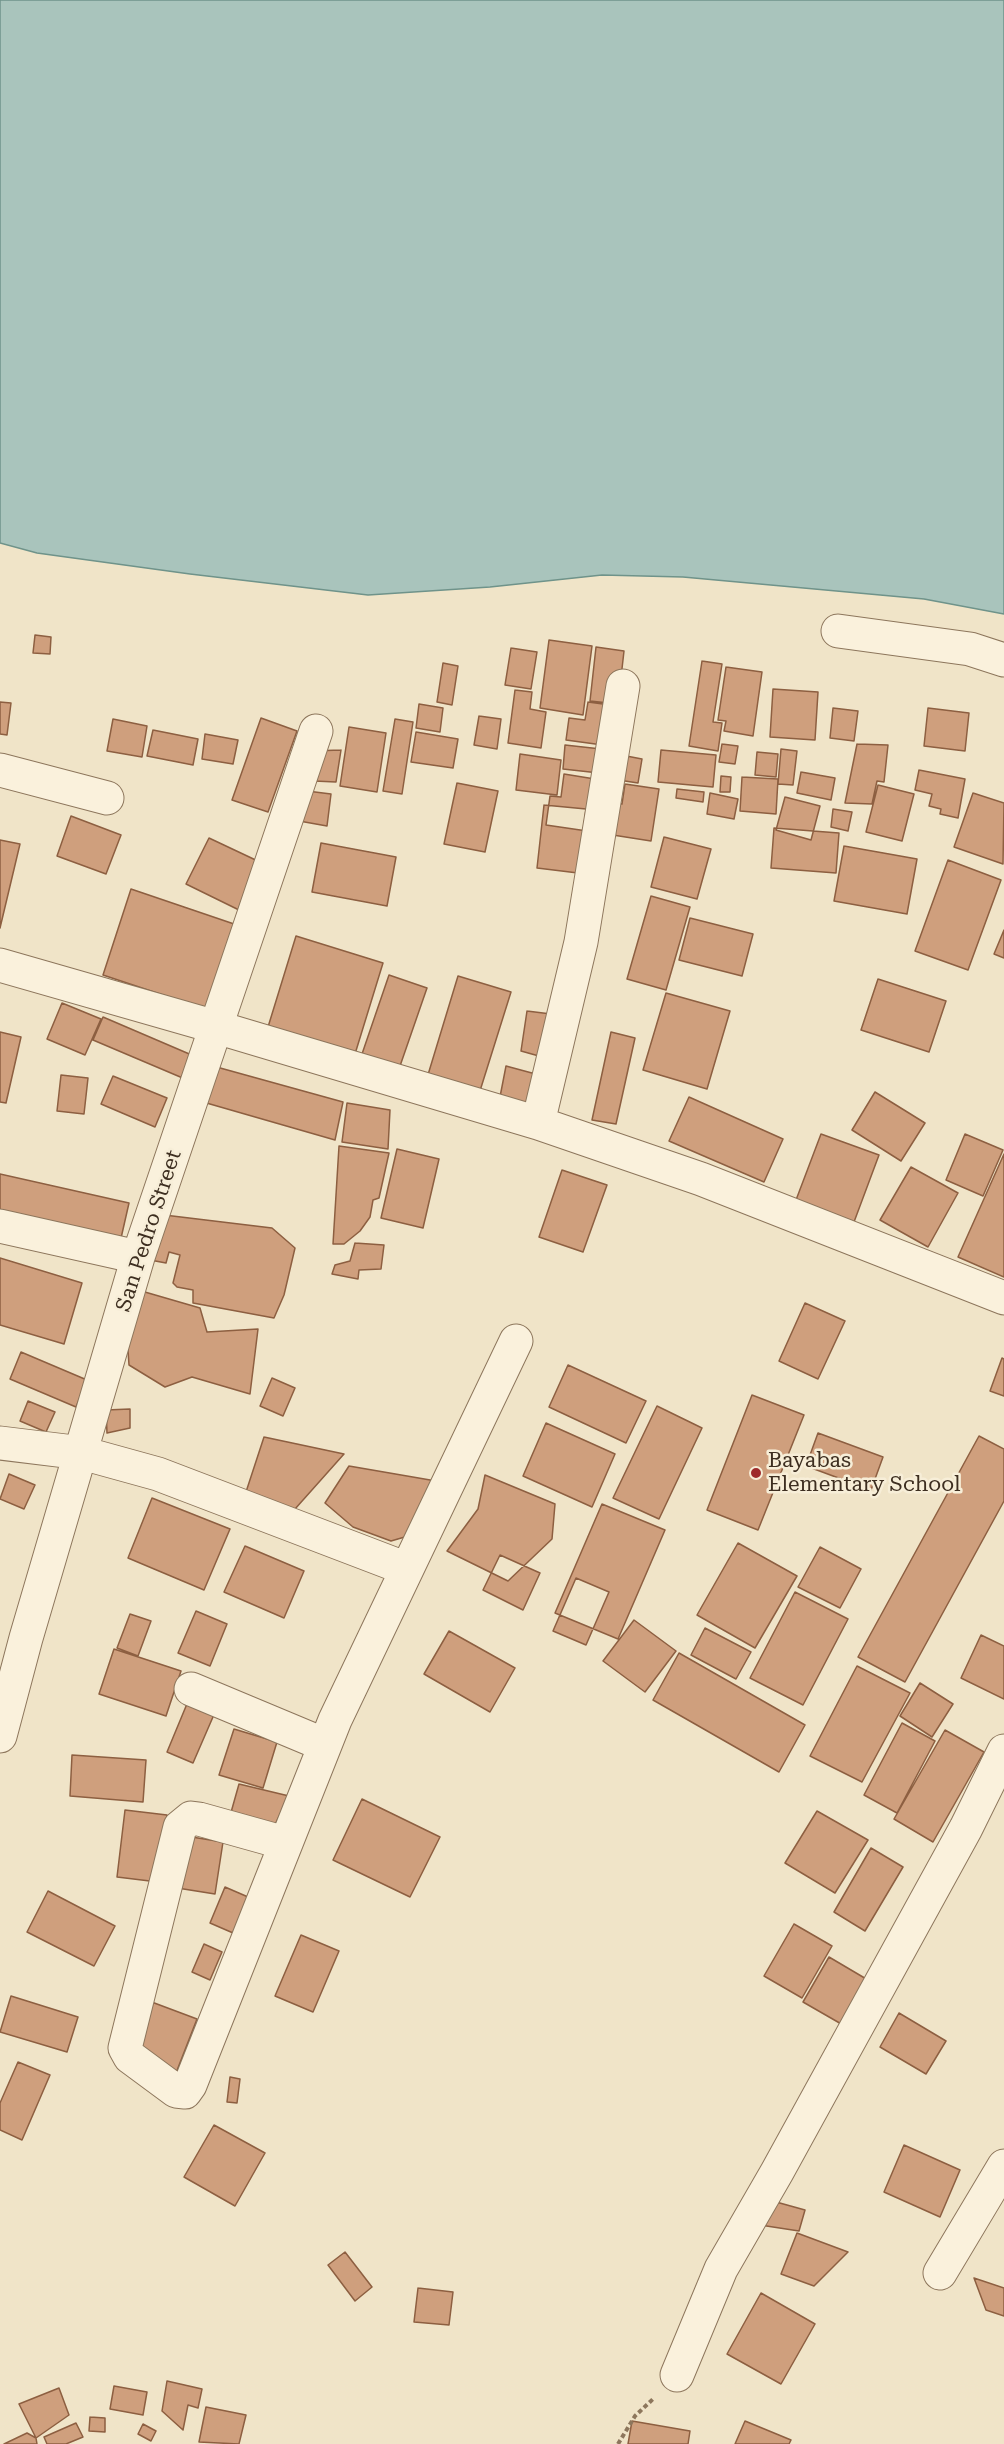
<!DOCTYPE html>
<html>
<head>
<meta charset="utf-8">
<style>
  body { margin:0 }
  canvas { display:block; background:#f0e4c8 }
</style>
</head>
<body>
<canvas width="1004" height="2444"></canvas>
<script>
const context = document.querySelector('canvas').getContext('2d');
context.lineJoin = 'round';
function fillPath(path, color) {
  context.fillStyle = color;
  context.fill(path, 'evenodd');
}
function poly(rows) {
  const path = new Path2D();
  for (const r of rows) {
    path.moveTo(r[0], r[1]);
    for (let i = 2; i < r.length; i += 2) path.lineTo(r[i], r[i + 1]);
  }
  return path;
}
function strokePath(path, color, width, dash) {
  context.strokeStyle = color;
  context.lineWidth = width;
  context.lineCap = dash ? 'butt' : 'round';
  context.setLineDash(dash || []);
  context.stroke(path);
}
function drawText(font, color, halo, rows, align = 'center') {
  context.font = font + ' "Roboto Serif",serif';
  context.lineWidth = 5;
  context.setLineDash([]);
  context.textBaseline = 'middle';
  context.strokeStyle = halo;
  context.fillStyle = color;
  for (const [text, x, y, turn = 0] of rows) {
    context.save();
    context.translate(x, y);
    context.rotate((+turn || 0) * Math.PI / 180);
    context.textAlign = isNaN(turn) ? turn : align;
    if (halo) context.strokeText(text, 0, 0);
    context.fillText(text, 0, 0);
    context.restore();
  }
}
const water = poly([
  [0,0,1004,0,1004,614,924,599,683,577,602,575,490,587,368,595,190,574,37,553,0,543,0,0]
]);
const building = poly([
  [35,635,51,637,50,654,33,653,35,635],
  [549,640,592,646,583,715,540,708,549,640],
  [596,647,624,651,618,704,590,701,596,647],
  [511,648,537,652,531,689,505,685,511,648],
  [702,661,722,664,713,722,722,723,718,751,689,746,702,661],
  [443,663,458,666,452,705,437,702,443,663],
  [726,667,762,672,753,736,724,731,726,721,718,720,726,667],
  [773,689,818,692,815,740,770,737,773,689],
  [515,690,532,692,530,709,546,712,541,748,508,743,515,690],
  [0,702,11,703,7,735,0,734,0,702],
  [588,702,618,706,610,746,566,740,569,718,585,720,588,702],
  [419,704,443,708,440,732,416,728,419,704],
  [833,708,858,711,854,741,830,738,833,708],
  [928,708,969,713,965,751,924,746,928,708],
  [479,716,501,719,497,749,474,745,479,716],
  [261,718,297,731,268,812,232,800,261,718],
  [113,719,147,726,142,757,107,751,113,719],
  [395,719,413,722,402,794,383,791,395,719],
  [349,727,386,733,377,792,340,786,349,727],
  [153,730,198,739,193,765,147,756,153,730],
  [416,732,458,739,453,768,411,762,416,732],
  [205,734,238,740,233,764,202,759,205,734],
  [722,744,738,746,735,764,719,762,722,744],
  [857,744,888,745,884,782,877,781,872,804,845,803,857,744],
  [565,745,601,749,599,773,563,769,565,745],
  [781,749,797,751,793,785,778,784,781,749],
  [341,750,336,782,314,781,311,751,341,750],
  [661,750,716,755,713,787,658,782,661,750],
  [757,752,778,754,776,777,755,775,757,752],
  [520,754,561,760,557,795,516,790,520,754],
  [616,754,642,759,638,783,612,779,616,754],
  [919,770,965,779,958,818,940,814,941,809,929,806,932,794,915,790,919,770],
  [801,772,835,778,831,800,797,793,801,772],
  [564,774,601,780,594,832,546,825,550,796,561,797,564,774],
  [721,776,731,777,730,792,720,792,721,776],
  [742,777,778,779,776,814,740,811,742,777],
  [457,783,498,791,485,852,444,844,457,783],
  [625,784,659,789,651,841,600,833,605,801,622,804,625,784],
  [878,785,914,794,902,841,866,832,878,785],
  [677,789,704,792,703,802,676,798,677,789],
  [299,790,331,794,327,826,288,819,299,790],
  [710,793,738,799,734,819,707,814,710,793],
  [973,793,1004,803,1003,864,954,847,973,793],
  [785,797,820,806,811,840,776,830,785,797],
  [544,805,586,809,578,873,537,868,544,805],
  [833,809,852,812,848,831,831,827,833,809],
  [71,816,121,835,106,874,57,856,71,816],
  [774,828,839,833,836,873,771,868,774,828],
  [664,837,711,849,697,899,651,887,664,837],
  [209,838,262,863,239,910,186,884,209,838],
  [0,840,20,844,0,928,0,840],
  [321,843,396,857,387,906,312,892,321,843],
  [844,846,917,859,907,914,834,901,844,846],
  [948,860,1001,880,968,970,915,951,948,860],
  [131,889,237,925,208,1010,103,975,131,889],
  [651,896,690,907,666,990,627,979,651,896],
  [690,918,753,934,742,976,679,960,690,918],
  [1004,930,1004,958,994,954,1004,930],
  [296,936,383,963,355,1054,268,1027,296,936],
  [389,975,427,988,400,1066,362,1054,389,975],
  [458,976,511,992,479,1094,427,1078,458,976],
  [878,979,946,1001,929,1052,861,1030,878,979],
  [666,993,730,1011,707,1089,643,1070,666,993],
  [62,1003,101,1019,85,1055,47,1039,62,1003],
  [527,1011,559,1015,546,1058,521,1051,527,1011],
  [103,1017,194,1056,185,1079,93,1040,103,1017],
  [0,1032,21,1037,6,1103,0,1102,0,1032],
  [611,1032,635,1038,616,1124,592,1120,611,1032],
  [213,1066,343,1102,335,1140,203,1102,213,1066],
  [506,1066,543,1076,529,1111,499,1102,506,1066],
  [61,1075,88,1078,84,1114,57,1111,61,1075],
  [113,1076,167,1098,155,1127,101,1104,113,1076],
  [875,1092,925,1123,901,1161,852,1130,875,1092],
  [689,1097,783,1139,764,1182,669,1141,689,1097],
  [347,1103,390,1110,388,1149,342,1142,347,1103],
  [821,1134,879,1155,854,1222,796,1200,821,1134],
  [965,1134,1003,1150,983,1196,946,1180,965,1134],
  [339,1146,389,1153,379,1198,373,1200,370,1217,360,1231,344,1244,333,1244,339,1146],
  [397,1149,439,1159,423,1228,381,1218,397,1149],
  [1004,1154,1004,1277,958,1257,1004,1154],
  [911,1167,958,1193,928,1247,880,1220,911,1167],
  [562,1170,607,1185,583,1252,539,1237,562,1170],
  [0,1174,129,1203,119,1247,0,1219,0,1174],
  [156,1214,272,1228,295,1248,284,1295,274,1318,193,1303,193,1290,177,1287,173,1283,180,1255,169,1252,166,1263,150,1260,156,1214],
  [355,1243,384,1245,381,1269,359,1270,358,1279,332,1274,335,1265,350,1261,355,1243],
  [0,1258,82,1283,64,1344,0,1325,0,1258],
  [138,1290,200,1308,207,1332,258,1329,250,1394,192,1377,165,1387,129,1365,126,1321,138,1290],
  [805,1303,845,1321,818,1379,779,1361,805,1303],
  [21,1352,87,1380,76,1407,10,1379,21,1352],
  [1002,1358,1004,1359,1004,1396,990,1391,1002,1358],
  [568,1365,646,1401,626,1443,549,1407,568,1365],
  [272,1378,295,1388,283,1416,260,1406,272,1378],
  [752,1395,804,1415,758,1530,707,1510,752,1395],
  [28,1401,55,1412,46,1432,20,1421,28,1401],
  [657,1406,702,1428,659,1519,613,1498,657,1406],
  [130,1409,130,1428,107,1433,106,1410,130,1409],
  [546,1423,615,1454,592,1507,523,1476,546,1423],
  [818,1433,883,1457,871,1490,806,1466,818,1433],
  [979,1436,1004,1449,1004,1501,905,1682,858,1657,979,1436],
  [264,1437,344,1454,295,1509,244,1498,264,1437],
  [349,1466,436,1481,415,1534,391,1541,353,1527,325,1503,349,1466],
  [9,1474,35,1485,24,1509,0,1499,9,1474],
  [485,1475,555,1504,552,1539,508,1581,447,1551,478,1509,485,1475],
  [152,1498,230,1529,204,1590,128,1558,152,1498],
  [602,1504,665,1530,618,1639,555,1613,602,1504],
  [738,1543,797,1576,755,1648,697,1615,738,1543],
  [245,1546,304,1571,284,1618,224,1592,245,1546],
  [820,1547,861,1569,840,1608,798,1587,820,1547],
  [500,1555,540,1573,523,1610,483,1590,500,1555],
  [576,1578,609,1592,586,1645,553,1631,576,1578],
  [795,1592,848,1619,803,1705,750,1678,795,1592],
  [196,1611,227,1624,210,1666,178,1653,196,1611],
  [130,1614,151,1621,138,1656,117,1648,130,1614],
  [634,1620,676,1651,645,1692,603,1661,634,1620],
  [705,1628,751,1652,736,1679,691,1655,705,1628],
  [449,1631,515,1668,490,1712,424,1674,449,1631],
  [981,1635,1004,1646,1004,1699,961,1678,981,1635],
  [114,1649,181,1671,166,1716,99,1694,114,1649],
  [679,1653,805,1725,779,1772,653,1700,679,1653],
  [857,1666,910,1693,862,1782,810,1756,857,1666],
  [920,1683,953,1704,932,1737,900,1716,920,1683],
  [189,1699,216,1710,193,1763,167,1752,189,1699],
  [902,1723,935,1741,897,1813,864,1795,902,1723],
  [234,1729,277,1742,263,1788,219,1775,234,1729],
  [945,1730,984,1752,933,1842,894,1819,945,1730],
  [72,1755,146,1760,143,1802,70,1796,72,1755],
  [239,1784,289,1796,270,1835,228,1823,239,1784],
  [362,1799,440,1837,410,1897,333,1860,362,1799],
  [125,1810,167,1815,158,1882,117,1877,125,1810],
  [817,1811,868,1840,835,1893,785,1863,817,1811],
  [179,1835,223,1842,215,1894,171,1887,179,1835],
  [871,1848,903,1867,865,1931,834,1912,871,1848],
  [225,1887,255,1900,240,1936,210,1923,225,1887],
  [48,1891,115,1926,94,1966,27,1932,48,1891],
  [794,1924,832,1946,802,1998,764,1976,794,1924],
  [301,1935,339,1951,313,2012,275,1996,301,1935],
  [204,1944,222,1952,210,1980,192,1972,204,1944],
  [829,1957,868,1980,843,2025,803,2002,829,1957],
  [11,1996,78,2017,67,2052,0,2032,11,1996],
  [149,2001,197,2019,176,2073,129,2056,149,2001],
  [899,2013,946,2041,926,2074,880,2047,899,2013],
  [18,2062,50,2075,22,2140,0,2130,0,2103,18,2062],
  [230,2077,240,2079,237,2103,227,2102,230,2077],
  [214,2125,265,2153,235,2206,184,2177,214,2125],
  [904,2145,960,2170,940,2217,884,2192,904,2145],
  [769,2200,805,2210,799,2231,760,2225,769,2200],
  [797,2233,848,2252,814,2286,781,2274,797,2233],
  [345,2252,372,2287,355,2301,328,2265,345,2252],
  [974,2278,1004,2288,1004,2316,986,2310,974,2278],
  [418,2288,453,2292,449,2325,414,2322,418,2288],
  [761,2293,815,2324,781,2384,727,2354,761,2293],
  [167,2381,202,2389,198,2408,188,2405,183,2430,162,2411,167,2381],
  [114,2386,147,2392,143,2415,110,2409,114,2386],
  [59,2388,69,2415,36,2438,19,2404,59,2388],
  [206,2407,246,2415,239,2444,199,2442,206,2407],
  [90,2417,105,2418,105,2432,89,2431,90,2417],
  [632,2421,690,2431,688,2444,628,2444,632,2421],
  [745,2421,791,2440,789,2444,735,2444,745,2421],
  [76,2423,83,2437,66,2444,47,2444,44,2437,76,2423],
  [143,2424,156,2431,151,2441,138,2434,143,2424],
  [27,2433,36,2438,37,2444,4,2444,27,2433]
]);
const path = poly([
  [618,2444,635,2416,653,2399]
]);
const minor = poly([
  [838,631,970,649,1004,660],
  [0,770,107,798],
  [0,965,216,1027,538,1123,701,1179,1004,1298],
  [538,1123,581,942,623,686],
  [0,1226,138,1257],
  [0,1443,82,1453,158,1474,407,1569],
  [191,1689,325,1745],
  [0,1736,26,1638,138,1257,316,731],
  [285,1843,199,1819,191,1818,180,1827,125,2048,130,2057,176,2091,185,2092,190,2085,335,1720,516,1341],
  [940,2273,1004,2166],
  [677,2375,721,2269,777,2172,966,1828,1004,1751]
]);
const markers = [
  [756,1473,6,"#9e2a2b"]
];
const streetNames = [
  ["San Pedro Street",149,1231,-72]
];
const poiNames = [
  ["Bayabas",768,1461],
  ["Elementary School",768,1485]
];
fillPath(water, '#a9c4bc');
strokePath(water, '#6f938a', 1.5);
fillPath(building, '#cf9f7d');
strokePath(building, '#8d5f41', 1.5);
strokePath(minor, '#8d765c', 35);
strokePath(path, '#8d765c', 4, [4.5, 3]);
strokePath(minor, '#faf1dc', 33);
for (const [x, y, r, color] of markers) {
  const dot = new Path2D();
  dot.arc(x, y, r, 0, 2 * Math.PI);
  context.fillStyle = color;
  context.fill(dot);
  strokePath(dot, '#f7eed8', 2);
}
drawText('21px', '#3d2e20', '#f7eed8', streetNames);
drawText('21px', '#3d2e20', '#f7eed8', poiNames, 'left');
</script>
</body>
</html>
